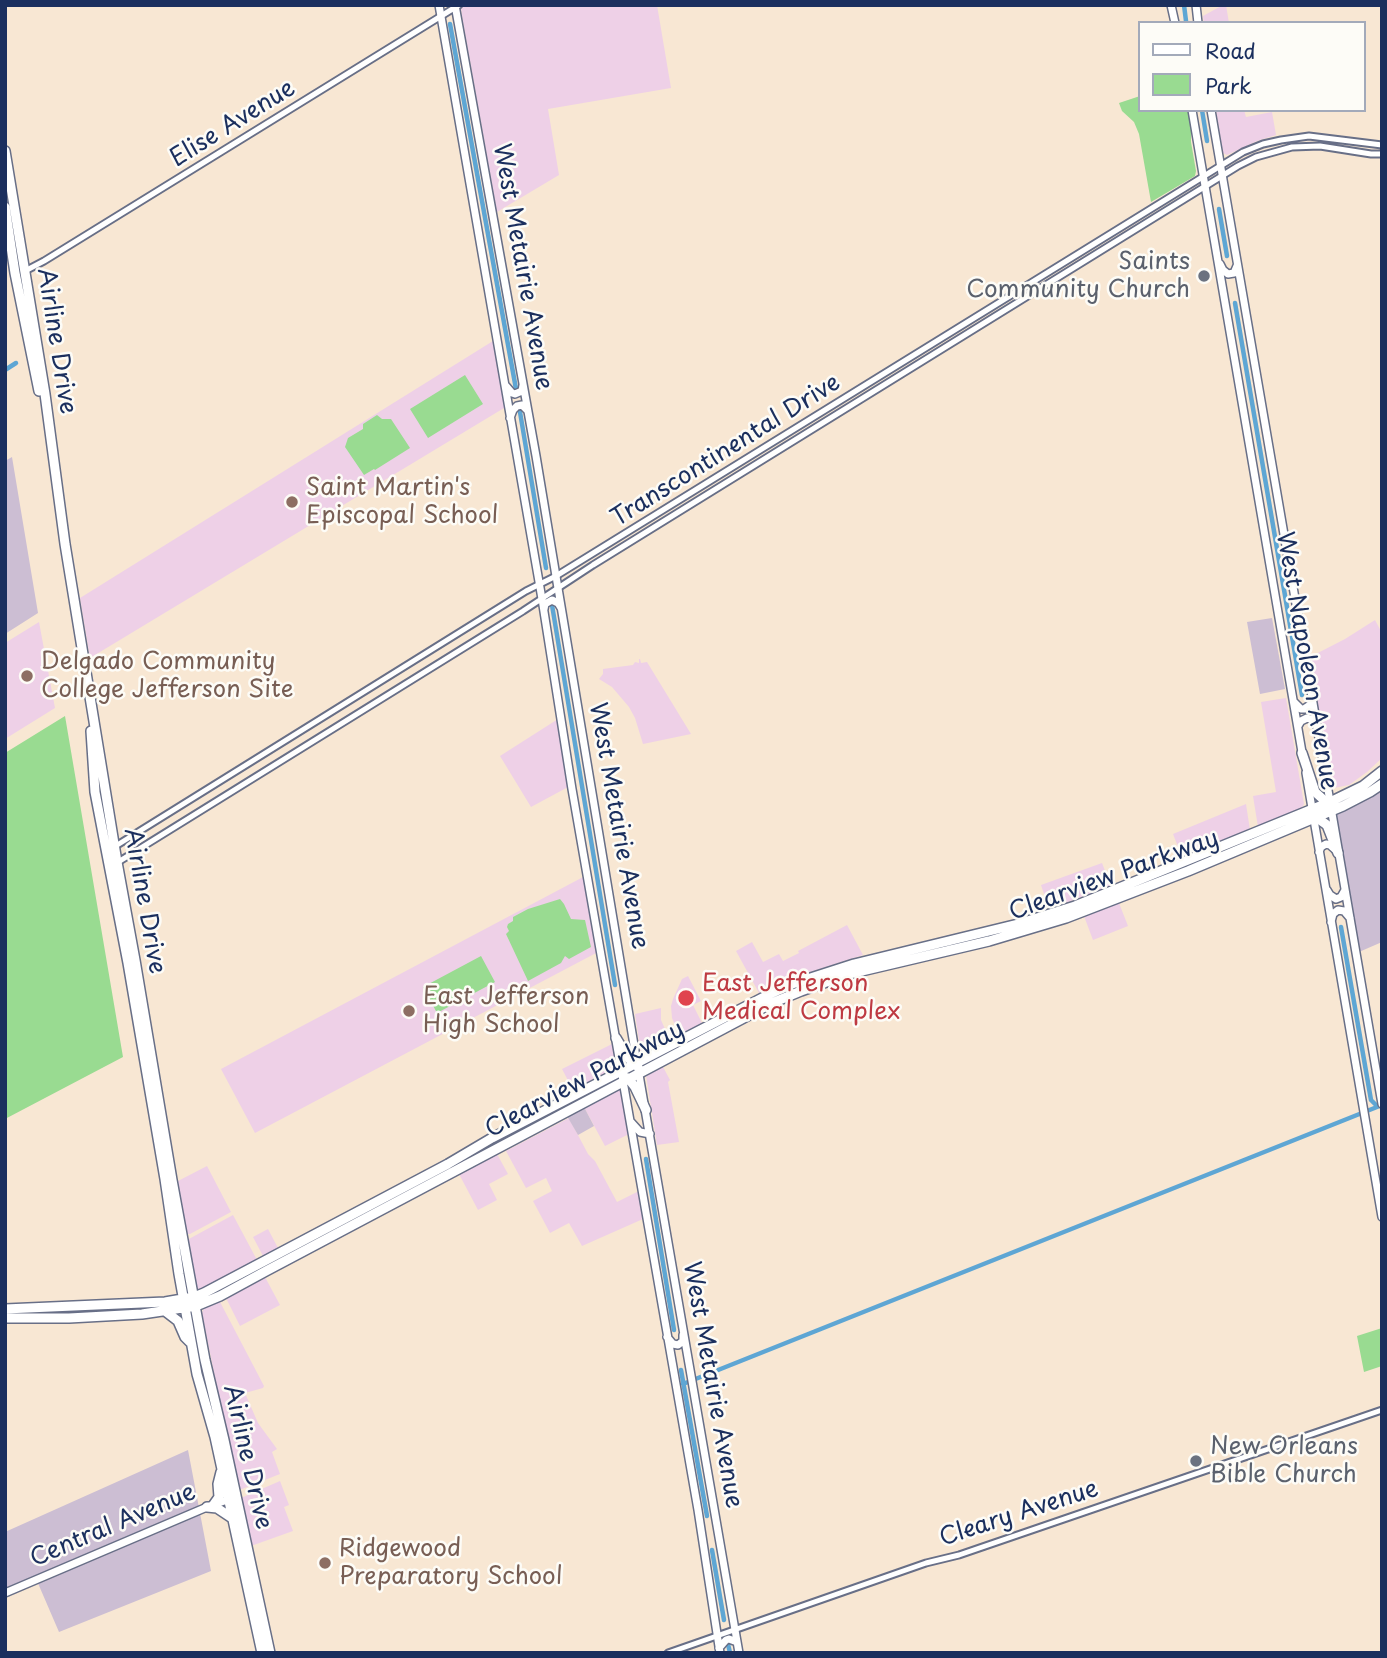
<!DOCTYPE html>
<html>
<head>
<meta charset="utf-8">
<style>
  body { margin:0 }
  #map { position:relative; width:1387px; height:1658px; overflow:hidden; background:#f8e7d3; font-family:"Playpen Sans",sans-serif }
  canvas { display:block }
  .frame { position:absolute; inset:0; border:7px solid #1b2f5e; pointer-events:none }
  .legend { position:absolute; left:1138px; top:21px; width:228px; height:91px; box-sizing:border-box; background:#fdfcf7; border:2px solid #a3aaba; margin:0; padding:9px 12px; list-style:none; font-size:21px; color:#1b2f5e }
  .legend li { display:flex; align-items:center; gap:14px; height:35px }
  .legend b { width:35px; border:2px solid #a3aaba }
</style>
</head>
<body>
<div id="map">
<canvas width="1387" height="1658"></canvas>
<div class="frame"></div>
<ul class="legend">
<li><b style="height:9px;background:#fff"></b>Road</li>
<li><b style="height:19px;background:#99db91"></b>Park</li>
</ul>
</div>
<script>
const context = document.querySelector('canvas').getContext('2d');
context.lineJoin = 'round';
function fillPath(path, color) {
  context.fillStyle = color;
  context.fill(path, 'evenodd');
}
function poly(rows) {
  const path = new Path2D();
  for (const r of rows) {
    path.moveTo(r[0], r[1]);
    for (let i = 2; i < r.length; i += 2) path.lineTo(r[i], r[i + 1]);
  }
  return path;
}
function strokePath(path, color, width, dash) {
  context.strokeStyle = color;
  context.lineWidth = width;
  context.lineCap = dash ? 'butt' : 'round';
  context.setLineDash(dash || []);
  context.stroke(path);
}
function drawText(font, color, halo, rows, align = 'center') {
  context.font = font + ' "Playpen Sans",sans-serif';
  context.lineWidth = 5;
  context.setLineDash([]);
  context.textBaseline = 'middle';
  context.strokeStyle = halo;
  context.fillStyle = color;
  for (const [text, x, y, turn = 0] of rows) {
    context.save();
    context.translate(x, y);
    context.rotate((+turn || 0) * Math.PI / 180);
    context.textAlign = isNaN(turn) ? turn : align;
    if (halo) context.strokeText(text, 0, 0);
    context.fillText(text, 0, 0);
    context.restore();
  }
}
const built = poly([
  [467,5,657,5,671,88,548,109,559,175,497,212,462,16,461,8],
  [1223,5,1226,5,1229,23,1204,23,1203,16],
  [1216,110,1244,110,1246,117,1272,112,1276,135,1257,141,1227,155,1223,153],
  [493,341,509,405,90,658,80,598],
  [1375,620,1382,633,1382,758,1367,772,1349,785,1334,788,1332,785,1308,658,1345,639],
  [39,622,55,708,5,739,5,643],
  [639,659,640,659,641,663,647,662,691,734,643,744,635,718,629,707,612,687,599,679,603,674,603,669,633,665,635,662,639,663],
  [1286,698,1304,804,1301,809,1258,827,1253,796,1276,792,1261,702],
  [558,719,570,786,531,807,500,756],
  [1246,804,1250,830,1182,857,1173,834],
  [1102,863,1111,886,1049,909,1041,885],
  [585,876,598,952,255,1133,221,1069],
  [1119,903,1128,926,1093,940,1084,916],
  [847,925,863,955,810,972,759,993,736,951,752,942,763,962,779,954,783,961,799,953,798,951],
  [688,976,701,1001,693,1005,702,1023,679,1035,672,1018,671,1006,673,999,682,979],
  [661,1008,661,1020,670,1040,643,1054,641,1053,635,1014],
  [614,1043,616,1065,614,1068,573,1090,562,1069],
  [662,1065,670,1080,668,1082,679,1142,657,1145,646,1075],
  [620,1088,629,1134,605,1146,584,1107],
  [569,1118,588,1154,595,1161,617,1202,639,1191,643,1219,582,1246,569,1223,550,1233,533,1201,552,1191,546,1178,526,1188,506,1151],
  [497,1154,508,1174,489,1184,497,1200,478,1210,459,1174],
  [207,1166,231,1212,190,1234,187,1234,177,1184,178,1181],
  [233,1215,257,1260,200,1291,197,1290,187,1240],
  [268,1229,278,1248,263,1256,253,1237],
  [265,1277,280,1305,240,1326,226,1298],
  [219,1300,264,1386,263,1388,245,1393,258,1423,277,1449,272,1452,280,1474,242,1489,240,1489,222,1412,202,1313,204,1308],
  [280,1481,289,1505,284,1507,293,1531,251,1546,241,1498]
]);
const industrial = poly([
  [12,457,38,613,5,634,5,461],
  [1272,618,1285,689,1260,694,1247,622],
  [1382,788,1382,942,1359,952,1335,812],
  [584,1107,594,1126,578,1135,567,1116],
  [188,1450,211,1571,59,1632,37,1581,5,1595,5,1532]
]);
const green = poly([
  [1140,96,1140,110,1188,110,1191,129,1191,142,1196,171,1195,176,1151,202,1139,134,1134,122,1122,111,1119,103],
  [465,375,483,404,428,438,410,409],
  [377,415,382,419,391,419,410,448,375,470,374,469,364,475,345,447,348,438,363,429,363,424],
  [65,716,123,1057,5,1119,5,753],
  [560,899,564,904,571,919,585,920,591,947,569,959,565,956,561,963,528,981,506,934,509,931,507,927,508,924,513,921,513,917,528,909],
  [481,956,495,982,437,1013,423,987],
  [1382,1328,1382,1366,1364,1372,1357,1336]
]);
const canal = poly([
  [1184,5,1186,21],
  [450,24,516,389],
  [1202,110,1207,141],
  [1219,209,1227,256],
  [1235,303,1302,695],
  [5,370,16,363],
  [520,412,546,568],
  [552,605,615,985],
  [1341,927,1371,1100,1377,1106],
  [646,1159,674,1330],
  [681,1370,707,1516],
  [683,1384,1382,1105],
  [712,1550,724,1620],
  [728,1644,730,1653]
]);
const minor = poly([
  [25,271,44,261,459,5],
  [114,847,526,591,556,576,1243,152,1263,144,1281,140,1309,136,1382,145],
  [118,862,523,611,593,565,1238,166,1256,157,1292,147,1320,146,1371,154,1382,154],
  [668,1653,926,1563,959,1555,1382,1410]
]);
const major = poly([
  [439,5,542,599,572,789,698,1510,720,1653],
  [455,5,536,456,637,1063,739,1653],
  [1171,5,1175,23],
  [1196,5,1198,23],
  [1192,110,1303,758],
  [1211,110,1382,1104],
  [1220,264,1223,270,1228,274,1234,273,1237,266],
  [506,386,512,393,515,394,522,391,523,385],
  [510,418,513,410,517,406,522,405,527,410],
  [544,609,545,604,552,600,558,603,561,608],
  [1294,702,1301,709,1304,709,1310,705,1312,699],
  [1298,726,1301,721,1307,718,1313,720,1317,726],
  [1306,773,1382,1217],
  [1319,852,1321,847,1326,844,1330,845,1338,852],
  [1327,890,1330,895,1336,899,1341,897,1345,890],
  [1331,922,1333,914,1338,910,1344,911,1350,918],
  [631,1122,640,1132,650,1134],
  [667,1337,673,1344,678,1345,683,1341,683,1335],
  [5,1593,207,1507,233,1498],
  [719,1648,726,1640,729,1639,737,1642]
]);
const highway = poly([
  [5,151,45,394,65,544,117,862,135,960,172,1180,205,1360,224,1440,270,1653],
  [5,207,15,273,39,391],
  [91,731,95,792,128,963,165,1179,179,1274,197,1374,215,1437,262,1653],
  [1302,753,1315,792,1325,801,1331,804],
  [1313,815,1327,825,1338,853],
  [616,1038,628,1058,638,1067],
  [625,1077,628,1078,635,1087,646,1110],
  [5,1309,165,1302,194,1297,204,1293,448,1164,492,1138,768,995,792,984,854,964,1018,924,1075,906,1330,802,1363,786,1382,771],
  [165,1311,178,1321,185,1337,190,1342],
  [5,1318,69,1318,142,1314,196,1306,220,1296,266,1271,772,1003,801,991,849,974,989,941,1066,918,1188,871,1343,806,1370,792,1382,784],
  [214,1504,219,1497,218,1484,221,1472],
  [207,1507,217,1508,232,1518]
]);
const markers = [
  [1204,276,7,"#6b7280"],
  [292,502,7,"#8d6e63"],
  [27,676,7,"#8d6e63"],
  [686,998,9,"#e0444e"],
  [409,1011,7,"#8d6e63"],
  [1196,1461,7,"#6b7280"],
  [325,1563,7,"#8d6e63"]
];
const streetNames = [
  ["Elise Avenue",233,124,-32],
  ["West Metairie Avenue",522,267,80],
  ["Airline Drive",56,341,81],
  ["Transcontinental Drive",726,451,-32],
  ["West Napoleon Avenue",1306,661,80],
  ["West Metairie Avenue",618,826,80],
  ["Clearview Parkway",1114,876,-20],
  ["Airline Drive",144,901,80],
  ["Clearview Parkway",585,1080,-28],
  ["West Metairie Avenue",712,1385,80],
  ["Airline Drive",247,1457,77],
  ["Cleary Avenue",1019,1514,-18],
  ["Central Avenue",113,1526,-23]
];
const worshipNames = [
  ["Saints",1190,262],
  ["Community Church",1190,290],
  ["New Orleans",1210,1447,"left"],
  ["Bible Church",1210,1475,"left"]
];
const educationNames = [
  ["Saint Martin's",306,488],
  ["Episcopal School",306,516],
  ["Delgado Community",41,662],
  ["College Jefferson Site",41,690],
  ["East Jefferson",423,997],
  ["High School",423,1025],
  ["Ridgewood",339,1549],
  ["Preparatory School",339,1577]
];
const healthNames = [
  ["East Jefferson",702,984],
  ["Medical Complex",702,1012]
];
fillPath(built, '#eed0e7');
fillPath(industrial, '#ccbed3');
fillPath(green, '#99db91');
strokePath(canal, '#5ea6d4', 4.5);
strokePath(minor, '#686f87', 9);
strokePath(major, '#686f87', 10);
strokePath(highway, '#686f87', 12);
strokePath(minor, '#fff', 5);
strokePath(major, '#fff', 7);
strokePath(highway, '#fff', 9);
for (const [x, y, r, color] of markers) {
  const dot = new Path2D();
  dot.arc(x, y, r, 0, 2 * Math.PI);
  context.fillStyle = color;
  context.fill(dot);
  strokePath(dot, '#fdfcf7', 2.5);
}
drawText('24px', '#1b2f5e', '#fdfcf7', streetNames);
drawText('24px', '#5b616d', '#fdfcf7', worshipNames, 'right');
drawText('24px', '#785e54', '#fdfcf7', educationNames, 'left');
drawText('24px', '#be3a42', '#fdfcf7', healthNames, 'left');
</script>
</body>
</html>
